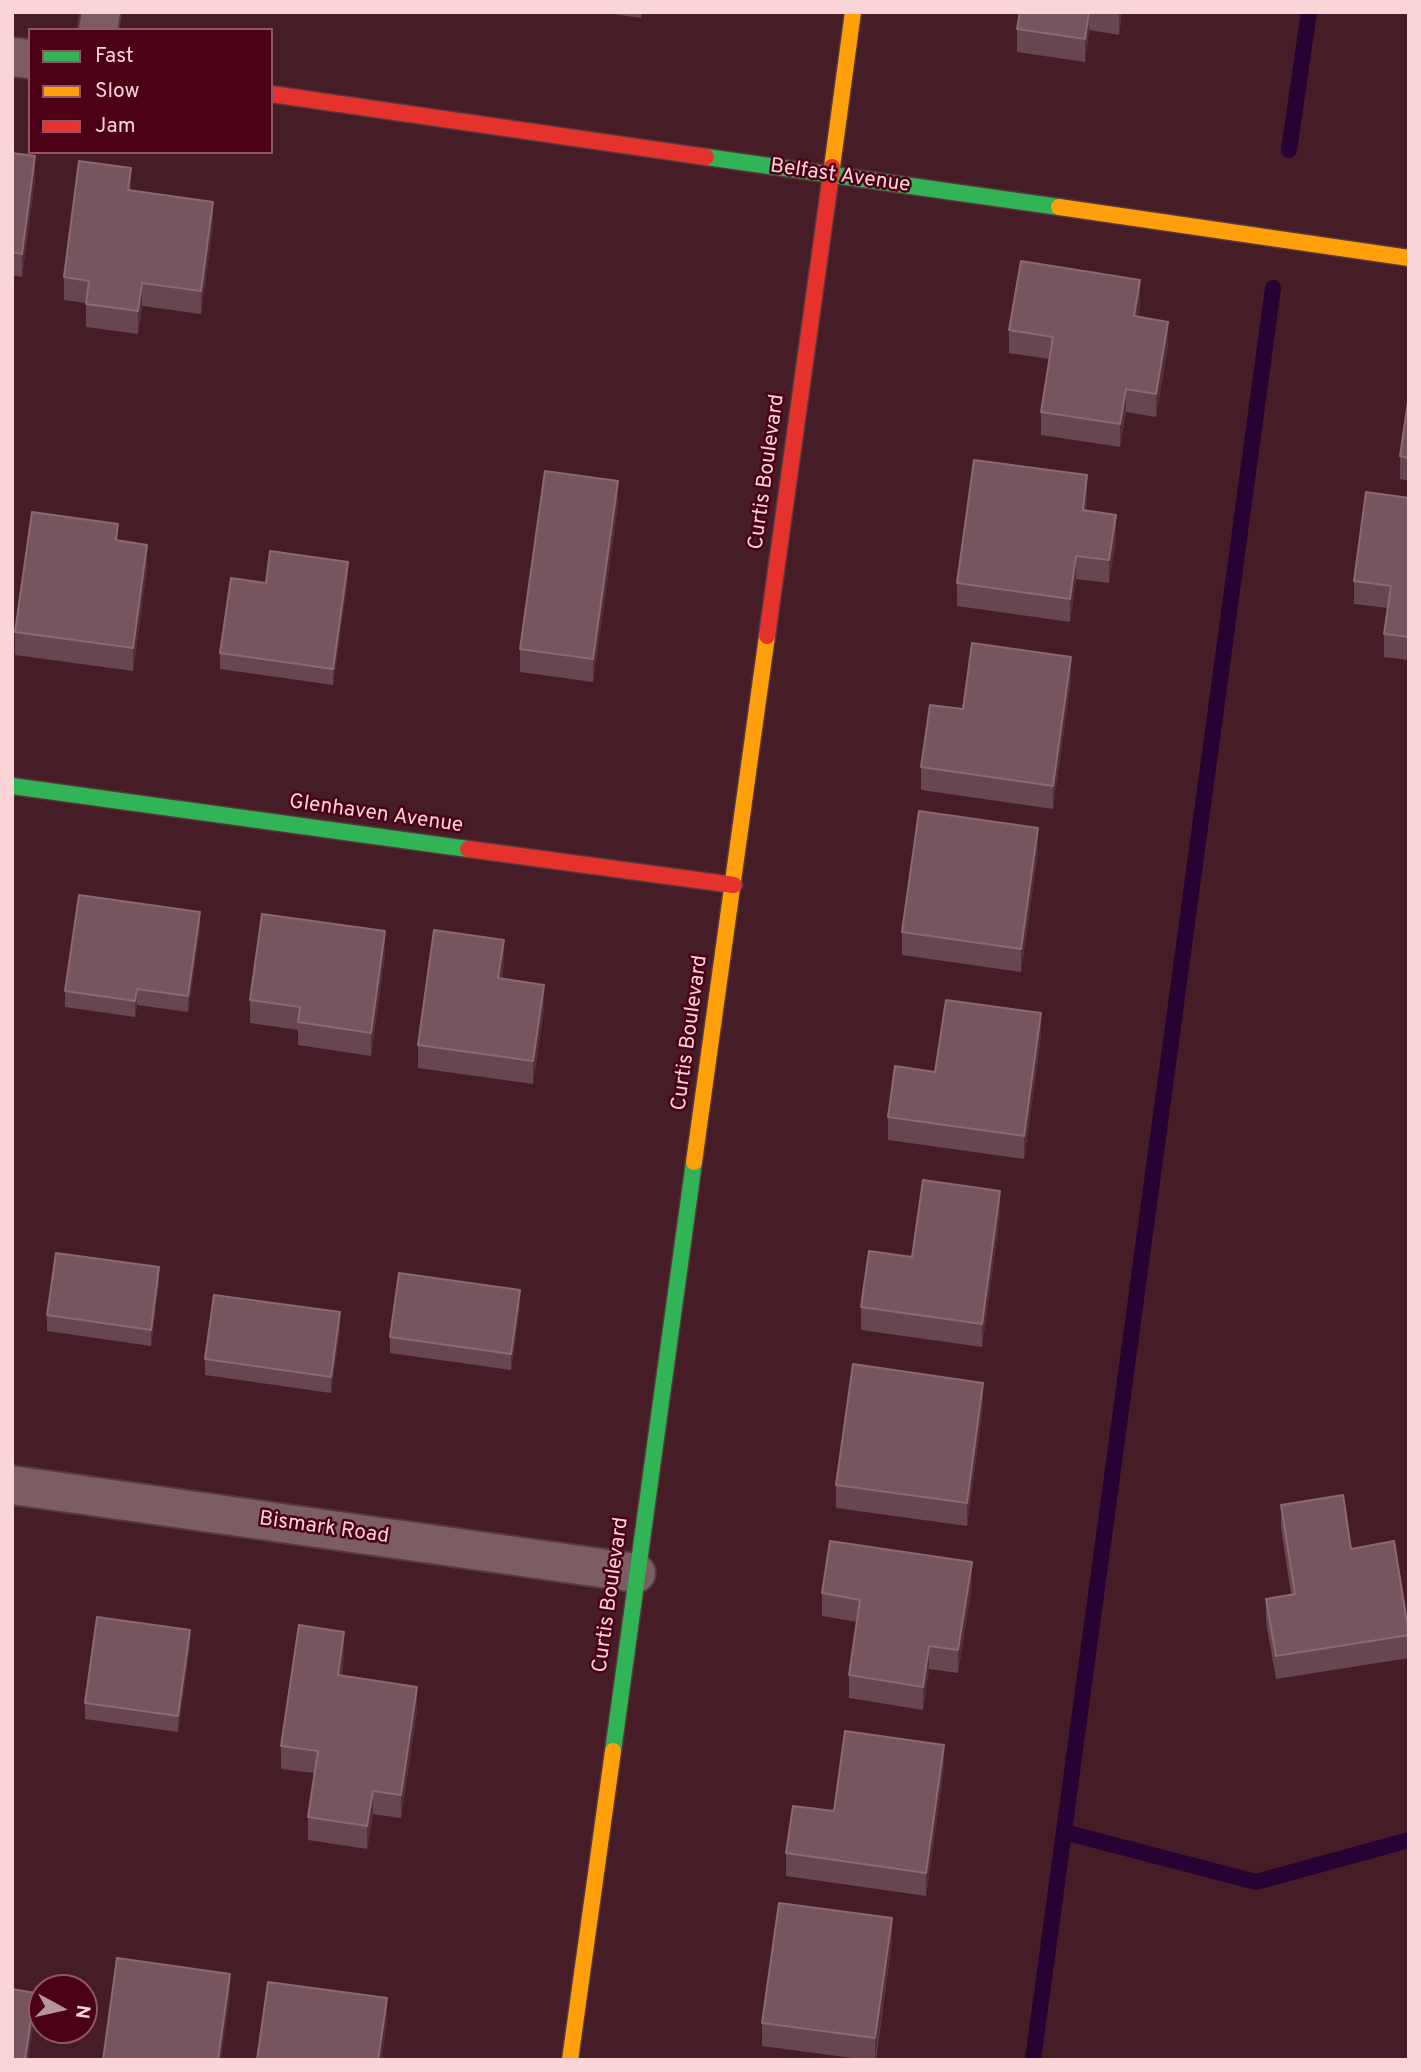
<!DOCTYPE html>
<html>
<head>
<meta charset="utf-8">
<style>
  body { margin:0 }
  #map { position:relative; width:1421px; height:2072px; overflow:hidden; background:#461c27; font-family:Overpass,sans-serif }
  canvas { display:block }
  .frame { position:absolute; inset:0; border:14px solid #fad4d7; pointer-events:none }
  .legend { position:absolute; left:28px; top:28px; width:245px; height:126px; box-sizing:border-box; background:#4b0016; border:2px solid #915563; margin:0; padding:9px 12px; list-style:none; font-size:21px; color:#fad4d7 }
  .legend li { display:flex; align-items:center; gap:14px; height:35px }
  .legend b { width:35px; border:2px solid #915563 }
  .north { position:absolute; left:28px; top:1974px; width:70px; height:70px; box-sizing:border-box; background:#4b0016; border:2px solid #915563; border-radius:50%; rotate:98deg; font-size:19px; font-weight:700; line-height:28px; text-align:center; color:#fad4d7 }
  .north::after { content:''; display:block; margin:auto; width:24px; height:32px; background:#bb9499; clip-path:polygon(50% 0,100% 100%,50% 72%,0 100%) }
</style>
</head>
<body>
<div id="map">
<canvas width="1421" height="2072"></canvas>
<div class="frame"></div>
<ul class="legend">
<li><b style="height:9px;background:#30b455"></b>Fast</li>
<li><b style="height:9px;background:#ff9f0a"></b>Slow</li>
<li><b style="height:9px;background:#e5322d"></b>Jam</li>
</ul>
<div class="north">N</div>
</div>
<script>
const context = document.querySelector('canvas').getContext('2d');
context.lineJoin = 'round';
function poly(rows) {
  const path = new Path2D();
  for (const r of rows) {
    path.moveTo(r[0], r[1]);
    for (let i = 2; i < r.length; i += 2) path.lineTo(r[i], r[i + 1]);
  }
  return path;
}
function strokePath(path, color, width, dash) {
  context.strokeStyle = color;
  context.lineWidth = width;
  context.lineCap = dash ? 'butt' : 'round';
  context.setLineDash(dash || []);
  context.stroke(path);
}
function fillPath(path, color) {
  context.fillStyle = color;
  context.fill(path, 'evenodd');
}
function drawText(font, color, halo, rows, align = 'center') {
  context.font = font + ' Overpass,sans-serif';
  context.lineWidth = 5;
  context.setLineDash([]);
  context.textBaseline = 'middle';
  context.strokeStyle = halo;
  context.fillStyle = color;
  for (const [text, x, y, turn = 0] of rows) {
    context.save();
    context.translate(x, y);
    context.rotate((+turn || 0) * Math.PI / 180);
    context.textAlign = isNaN(turn) ? turn : align;
    if (halo) context.strokeText(text, 0, 0);
    context.fillText(text, 0, 0);
    context.restore();
  }
}
const stream = poly([
  [1289,150,1309,12],
  [1064,1832,1256,1882,1409,1840],
  [1033,2060,1273,288]
]);
const street = poly([
  [98,30,101,12],
  [12,57,30,59],
  [12,1485,636,1573]
]);
const fast = poly([
  [706,157,1059,207],
  [12,786,468,849],
  [613,1751,694,1162]
]);
const slow = poly([
  [832,167,853,12],
  [1059,207,1409,258],
  [694,1162,767,636],
  [570,2060,613,1751]
]);
const jam = poly([
  [271,94,706,157],
  [767,636,832,167],
  [468,849,734,885]
]);
const wall = poly([
  [600,12,642,12,641,18],
  [1020,12,1122,12,1119,35,1089,30,1085,62,1017,52,1017,29],
  [12,153,35,179,22,277,12,275],
  [131,191,213,225,201,314,142,306,138,334,86,327,86,303,64,300,64,277],
  [1140,303,1138,317,1168,345,1156,417,1126,412,1120,447,1041,435,1041,412,1049,359,1009,353,1009,330],
  [1409,395,1409,481,1400,479,1400,456],
  [1087,498,1086,511,1116,538,1109,583,1076,579,1070,622,957,606,957,583],
  [1409,498,1409,660,1384,657,1384,634,1388,608,1354,604,1354,581],
  [618,504,593,682,520,672,520,649],
  [118,541,147,568,133,671,15,655,15,632],
  [348,578,333,685,220,669,220,653,266,583],
  [1071,680,1053,809,921,790,921,767,963,709],
  [1038,851,1021,972,902,955,902,932],
  [200,928,188,1012,137,1005,135,1017,65,1007,65,991],
  [385,954,371,1056,298,1045,298,1030,250,1023,250,1000],
  [504,963,502,979,544,1008,533,1084,418,1068,418,1045],
  [1041,1036,1024,1159,888,1140,888,1117,935,1072],
  [1000,1214,982,1347,861,1330,861,1307,912,1257],
  [159,1283,151,1346,47,1331,47,1315],
  [520,1306,511,1370,390,1353,390,1337],
  [340,1329,331,1393,205,1375,205,1359],
  [983,1406,967,1526,836,1508,836,1485],
  [1281,1505,1351,1549,1409,1633,1409,1658,1276,1679,1266,1622,1266,1599,1291,1594,1281,1528],
  [972,1585,958,1673,929,1669,923,1710,849,1698,849,1675,857,1622,822,1616,822,1593],
  [190,1646,178,1732,85,1719,85,1703],
  [344,1655,342,1675,417,1710,401,1818,373,1814,367,1849,308,1840,308,1817,314,1773,281,1769,281,1746],
  [944,1768,926,1896,786,1876,786,1853,834,1811],
  [892,1941,876,2060,867,2060,762,2046,762,2023]
]);
const shadedWall = poly([
  [1089,12,1089,30,1085,62,1085,39],
  [1119,12,1122,12,1119,35],
  [35,156,35,179,22,277,22,254],
  [131,168,131,191,128,190],
  [213,202,213,225,201,314,201,291],
  [1140,280,1140,303,1134,339,1134,316],
  [142,283,142,306,138,334,138,311],
  [1168,322,1168,345,1156,417,1156,394],
  [1126,389,1126,412,1120,447,1120,424],
  [1087,475,1087,498,1083,533,1083,510],
  [618,481,618,504,593,682,593,659],
  [1116,515,1116,538,1109,583,1109,560],
  [147,545,147,568,133,671,133,648],
  [1076,556,1076,579,1070,622,1070,599],
  [348,562,348,578,333,685,333,669],
  [1071,657,1071,680,1053,809,1053,786],
  [1038,828,1038,851,1021,972,1021,949],
  [200,912,200,928,188,1012,188,996],
  [385,931,385,954,371,1056,371,1033],
  [504,940,504,963,498,1001,498,978],
  [544,985,544,1008,533,1084,533,1061],
  [137,989,137,1005,135,1017,135,1001],
  [1041,1013,1041,1036,1024,1159,1024,1136],
  [1000,1191,1000,1214,982,1347,982,1324],
  [159,1267,159,1283,151,1346,151,1330],
  [520,1290,520,1306,511,1370,511,1354],
  [340,1312,340,1329,331,1393,331,1377],
  [983,1383,983,1406,967,1526,967,1503],
  [972,1562,972,1585,958,1673,958,1650],
  [190,1630,190,1646,178,1732,178,1716],
  [344,1632,344,1655,338,1698,338,1675],
  [929,1646,929,1669,923,1710,923,1687],
  [417,1687,417,1710,401,1818,401,1795],
  [944,1745,944,1768,926,1896,926,1873],
  [373,1791,373,1814,367,1849,367,1826],
  [892,1918,892,1941,875,2060,875,2038],
  [230,1974,230,1997,221,2060,218,2060],
  [35,1993,35,2016,28,2060,25,2060],
  [387,1998,387,2021,382,2060,378,2060]
]);
const building = poly([
  [1020,12,1089,12,1085,39,1017,29,1020,12],
  [12,153,35,156,22,254,12,252,12,153],
  [79,161,131,168,128,190,213,202,201,291,142,283,138,311,86,304,89,281,64,277,79,161],
  [1021,261,1140,280,1134,316,1168,322,1156,394,1126,389,1120,424,1041,412,1053,337,1009,330,1021,261],
  [1409,395,1409,458,1400,456,1409,395],
  [974,460,1087,475,1083,510,1116,515,1109,560,1076,556,1070,599,957,583,974,460],
  [545,471,618,481,593,659,520,649,545,471],
  [1366,492,1409,498,1409,637,1384,634,1391,586,1354,581,1366,492],
  [32,512,118,524,116,540,147,545,133,648,15,632,32,512],
  [270,551,348,562,333,669,220,653,231,578,266,583,270,551],
  [972,643,1071,657,1053,786,921,767,930,705,963,709,972,643],
  [919,811,1038,828,1021,949,902,932,919,811],
  [79,895,200,912,188,996,137,989,135,1001,65,991,79,895],
  [262,914,385,931,371,1033,298,1022,300,1007,250,1000,262,914],
  [434,930,504,940,498,978,544,985,533,1061,418,1045,434,930],
  [946,1000,1041,1013,1024,1136,888,1117,895,1066,935,1072,946,1000],
  [923,1180,1000,1191,982,1324,861,1307,869,1251,912,1257,923,1180],
  [56,1253,159,1267,151,1330,47,1315,56,1253],
  [399,1273,520,1290,511,1354,390,1337,399,1273],
  [214,1295,340,1312,331,1377,205,1359,214,1295],
  [853,1364,983,1383,967,1503,836,1485,853,1364],
  [1343,1495,1351,1549,1394,1541,1409,1635,1276,1656,1266,1599,1295,1594,1281,1505,1343,1495],
  [830,1541,972,1562,958,1650,929,1646,923,1687,849,1675,860,1600,822,1593,830,1541],
  [97,1617,190,1630,178,1716,85,1703,97,1617],
  [299,1625,344,1632,338,1675,417,1687,401,1795,373,1791,367,1826,308,1817,318,1751,281,1746,299,1625],
  [845,1731,944,1745,926,1873,786,1853,793,1806,834,1811,845,1731],
  [779,1903,892,1918,875,2038,762,2023,779,1903],
  [117,1958,230,1974,218,2060,103,2060,117,1958],
  [268,1982,387,1998,378,2060,257,2060,268,1982],
  [12,1989,35,1993,25,2060,12,2060,12,1989]
]);
const streetNames = [
  ["Belfast Avenue",840,177,8],
  ["Curtis Boulevard",768,472,-82],
  ["Glenhaven Avenue",376,815,8],
  ["Curtis Boulevard",691,1033,-82],
  ["Bismark Road",324,1529,8],
  ["Curtis Boulevard",612,1595,-82]
];
strokePath(stream, '#260333', 16);
strokePath(street, '#56383e', 42);
strokePath(fast, '#56383e', 19);
strokePath(slow, '#56383e', 19);
strokePath(jam, '#56383e', 19);
strokePath(street, '#7b5d62', 38);
strokePath(fast, '#30b455', 16);
strokePath(slow, '#ff9f0a', 16);
strokePath(jam, '#e5322d', 16);
fillPath(wall, '#674651');
fillPath(shadedWall, '#532f3a');
fillPath(building, '#77555f');
strokePath(building, '#8b6972', 2);
drawText('21px', '#fad4d7', '#4b0016', streetNames);
</script>
</body>
</html>
